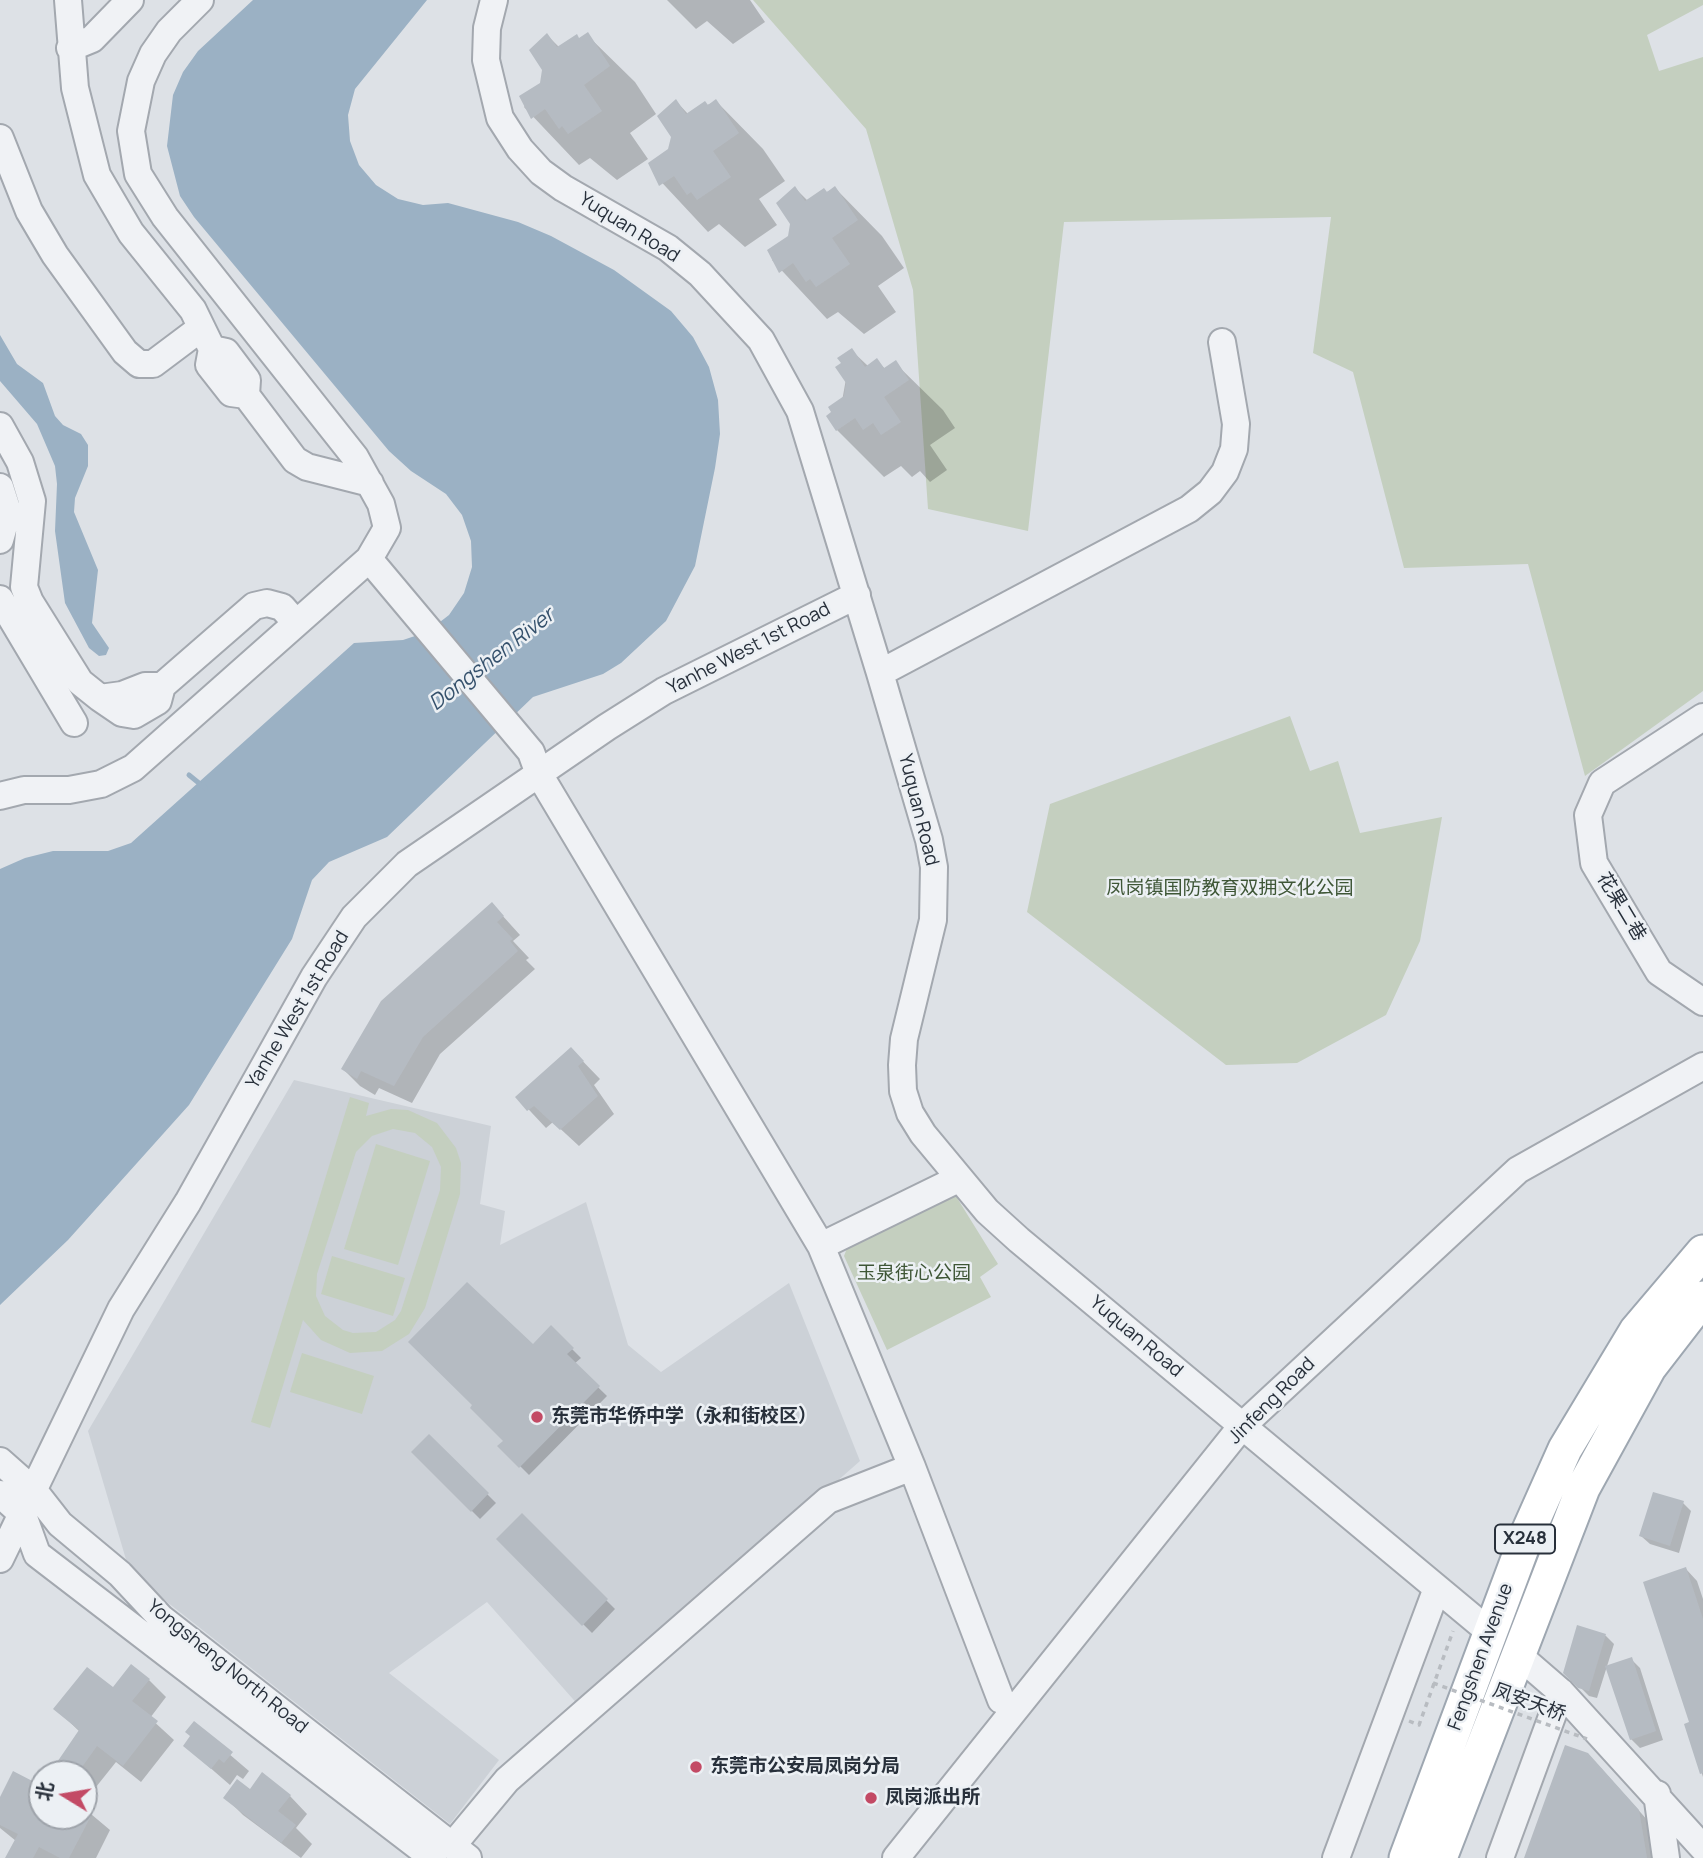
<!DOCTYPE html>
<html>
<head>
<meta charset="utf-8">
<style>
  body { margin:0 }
  #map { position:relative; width:1703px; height:1858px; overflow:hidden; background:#dde1e6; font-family:Manrope,"Noto Sans SC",sans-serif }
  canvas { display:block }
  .north { position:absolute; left:28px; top:1760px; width:70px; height:70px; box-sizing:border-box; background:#ecf0f4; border:2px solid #9ea3aa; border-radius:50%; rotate:281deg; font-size:19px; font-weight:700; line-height:28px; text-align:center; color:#28303b }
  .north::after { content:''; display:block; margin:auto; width:24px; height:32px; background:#c34a65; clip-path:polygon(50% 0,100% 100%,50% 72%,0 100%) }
</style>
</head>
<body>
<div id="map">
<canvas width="1703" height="1858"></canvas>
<div class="north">北</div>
</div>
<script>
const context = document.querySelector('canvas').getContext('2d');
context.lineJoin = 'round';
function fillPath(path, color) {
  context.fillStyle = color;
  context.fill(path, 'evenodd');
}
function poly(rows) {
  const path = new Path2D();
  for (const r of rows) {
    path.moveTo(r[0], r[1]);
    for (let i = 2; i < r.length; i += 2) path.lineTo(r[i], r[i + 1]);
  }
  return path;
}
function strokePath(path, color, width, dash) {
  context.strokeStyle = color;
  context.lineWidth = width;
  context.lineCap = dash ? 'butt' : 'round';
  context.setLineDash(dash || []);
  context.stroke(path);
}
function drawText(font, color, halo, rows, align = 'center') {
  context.font = font + ' Manrope,"Noto Sans SC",sans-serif';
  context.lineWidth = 5;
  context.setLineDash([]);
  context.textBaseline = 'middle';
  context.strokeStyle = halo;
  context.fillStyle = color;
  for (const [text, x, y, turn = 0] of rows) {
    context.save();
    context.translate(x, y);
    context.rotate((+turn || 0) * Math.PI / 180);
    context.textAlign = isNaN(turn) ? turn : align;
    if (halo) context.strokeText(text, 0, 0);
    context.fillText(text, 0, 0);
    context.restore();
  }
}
const built = poly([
  [294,1080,491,1126,480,1204,505,1211,500,1245,586,1202,628,1345,661,1372,789,1283,860,1461,580,1707,487,1602,389,1673,499,1760,450,1824,130,1573,88,1431]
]);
const green = poly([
  [753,0,1703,0,1703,5,1647,35,1659,71,1703,57,1703,691,1585,776,1528,564,1404,568,1353,372,1313,353,1331,217,1064,222,1028,531,928,509,913,290,866,129],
  [1290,716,1310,771,1338,761,1360,833,1442,817,1420,941,1386,1015,1297,1063,1226,1065,1027,912,1050,804],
  [350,1097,369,1103,366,1116,391,1109,408,1110,437,1123,456,1148,461,1163,460,1194,425,1308,409,1334,382,1351,350,1353,321,1340,303,1320,270,1428,251,1422],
  [393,1129,415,1133,432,1147,441,1167,440,1190,401,1311,395,1320,376,1332,353,1333,343,1330,325,1316,316,1296,317,1274,356,1152,372,1136],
  [376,1144,430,1161,398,1265,344,1249],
  [954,1193,998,1264,980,1277,991,1297,887,1350,844,1256,849,1243],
  [332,1256,405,1278,393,1316,321,1294],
  [302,1353,374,1376,362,1414,290,1392]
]);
const water = poly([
  [253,0,427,0,355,89,348,115,350,141,359,165,376,185,398,199,423,205,448,203,518,222,551,236,614,270,671,311,693,337,709,367,718,400,720,434,715,468,695,566,666,621,621,663,603,674,533,697,387,837,329,862,312,880,292,939,189,1105,68,1240,0,1305,0,869,25,858,53,851,108,851,131,843,354,643,403,640,427,632,449,615,464,593,472,567,471,541,462,515,446,494,411,471,389,451,194,217,180,196,167,146,173,95,183,72,198,51],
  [0,335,17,364,43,383,55,416,63,425,81,434,88,445,88,466,75,498,74,512,98,570,92,623,109,648,106,655,99,656,89,648,65,603,55,531,57,484,55,466,37,424,0,381]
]);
const shadow = poly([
  [667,0,750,0,765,22,733,44,707,21,696,29],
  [547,35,560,48,587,35,635,82,656,114,630,133,648,159,617,180,590,158,579,165,524,107,542,84],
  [676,101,688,114,716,101,763,149,785,181,759,199,777,225,745,247,719,224,708,232,653,173,670,150],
  [795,188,808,201,835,188,882,236,904,268,878,286,896,312,864,334,838,312,827,319,772,260,789,237],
  [851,350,868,366,877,360,885,369,895,363,943,410,955,428,930,445,947,470,930,482,920,471,912,477,901,466,884,477,837,430],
  [492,904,520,935,513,941,529,958,526,960,535,969,440,1054,412,1103,379,1088,375,1095,360,1086,343,1069],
  [571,1049,600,1079,594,1085,614,1114,579,1146,553,1122,546,1128,517,1097],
  [551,1328,581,1358,574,1364,607,1396,529,1475,500,1446,505,1441],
  [429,1436,496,1503,480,1519,413,1452],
  [1683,1503,1691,1511,1679,1553,1650,1544,1641,1536],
  [522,1516,615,1609,592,1633,498,1539],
  [1686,1569,1697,1581,1703,1599,1703,1777,1686,1725,1691,1723],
  [1579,1627,1606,1636,1614,1644,1597,1698,1589,1696,1565,1672],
  [1631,1659,1640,1668,1663,1740,1640,1748,1631,1739],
  [149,1680,166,1697,150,1718,174,1740,141,1782,116,1762,96,1787,85,1809,110,1830,96,1858,7,1858,16,1841,0,1828,0,1801,42,1788,42,1816,84,1816,84,1774,51,1774,80,1732,56,1709],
  [194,1724,249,1771,243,1779,237,1775,230,1785,185,1746,192,1737],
  [1600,1767,1650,1823,1656,1858,1526,1858],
  [250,1791,290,1796,307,1814,296,1828,312,1844,301,1858,243,1815,225,1797]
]);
const stream = poly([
  [189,775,205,788]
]);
const building = poly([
  [588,32,610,66,584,85,602,111,568,134,562,126,559,129,545,109,531,119,519,96,540,83,542,70,529,50,547,33,557,47,577,34,579,38],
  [676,99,686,114,705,101,708,105,716,99,739,133,713,151,731,177,697,200,691,192,687,195,674,176,659,186,648,163,668,149,671,137,657,116],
  [795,186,805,201,824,188,827,192,835,186,858,220,832,238,850,264,816,287,810,279,806,282,793,263,779,273,767,250,788,236,790,224,776,203],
  [852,348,865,367,877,358,884,368,896,360,909,380,884,397,901,422,881,435,873,423,863,430,855,418,836,431,826,416,831,412,828,407,844,396,846,383,835,367,841,363,837,358],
  [492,902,504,916,497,922,513,939,510,941,518,951,423,1037,394,1086,361,1071,357,1079,341,1069,381,1001],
  [571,1047,584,1061,578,1066,598,1096,560,1130,534,1106,527,1111,515,1097],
  [467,1282,533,1344,551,1325,574,1348,567,1354,600,1386,519,1468,497,1446,503,1441,470,1408,472,1405,408,1342],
  [429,1434,489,1493,471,1512,411,1452],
  [1653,1492,1684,1501,1670,1546,1639,1536],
  [522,1513,608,1599,582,1626,496,1539],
  [1686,1567,1703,1619,1703,1773,1700,1774,1684,1724,1689,1722,1643,1582],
  [1577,1625,1606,1634,1589,1691,1578,1688,1563,1673],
  [1632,1657,1656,1731,1630,1740,1605,1666],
  [131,1664,150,1679,132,1701,158,1721,123,1766,97,1746,77,1774,49,1774,79,1730,53,1709,87,1667,113,1687],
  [194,1721,233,1752,224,1763,219,1759,211,1769,183,1746,190,1736,185,1732],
  [1565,1745,1588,1753,1639,1810,1647,1858,1524,1858],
  [13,1771,42,1786,42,1816,91,1816,69,1858,60,1858,39,1847,33,1858,5,1858,18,1834,0,1825,0,1797],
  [262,1772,291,1795,278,1811,296,1825,281,1843,223,1798,237,1779,250,1789]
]);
const path = poly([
  [1409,1721,1419,1725,1453,1631]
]);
const minor = poly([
  [68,0,75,88,97,175,131,233,193,310,212,349],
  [494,0,487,28,486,60,500,118,520,149,541,172,563,188,668,248,700,274,761,340,800,411,880,673,929,840,934,867,933,920,904,1039,902,1065,903,1091,910,1113,923,1134,987,1211,1019,1240,1491,1633],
  [70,48,92,39,130,0],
  [0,138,29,211,55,255,125,352,139,364,153,364,201,328],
  [246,395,231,393,209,365,212,349,226,352,247,380,246,395,295,460,307,467,370,483],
  [0,426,20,462,32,501,24,587,30,602,80,682,100,698],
  [0,487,8,512,0,540],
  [369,559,531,752,539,774,821,1246,912,1467,1001,1700],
  [0,599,74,723],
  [880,673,1189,509,1210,492,1225,472,1234,449,1236,424,1222,342],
  [162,686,145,686,122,695,100,698,122,713,134,715,158,701,162,686,254,606,267,603,282,607,296,623],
  [1703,717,1602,783,1588,815,1594,863,1659,972,1703,1002],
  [0,796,24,790,69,790,101,784,133,768,369,559,387,528,381,504,355,457,165,217,138,174,131,131,141,81,153,54,169,31,200,0],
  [821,1246,958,1179],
  [0,1461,35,1492,60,1524,120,1574,161,1618,468,1858],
  [0,1494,23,1515,37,1554,433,1858],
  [0,1559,121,1309,188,1202,314,977,354,917,407,864,607,727,664,691,857,595],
  [1517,1654,1561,1692,1703,1848],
  [1657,1794,1666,1858],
  [452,1846,507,1780,828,1500,912,1467],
  [896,1858,1242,1426,1518,1170,1703,1066],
  [1336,1858,1437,1588],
  [1500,1858,1561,1692]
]);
const major = poly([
  [1406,1858,1528,1532,1565,1449,1636,1331,1703,1252],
  [1440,1858,1583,1488,1649,1368,1703,1298]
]);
const pathBridge = poly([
  [1433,1683,1587,1739]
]);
const markers = [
  [537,1417,7,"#c34a65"],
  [696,1767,7,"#c34a65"],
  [871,1798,7,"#c34a65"]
];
const shields = [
  [1525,1539,60]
];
const shieldNames = [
  ["X248",1525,1539]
];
const streetNames = [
  ["Yuquan Road",629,228,32],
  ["Yanhe West 1st Road",749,649,-27],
  ["Yuquan Road",918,810,76],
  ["花果二巷",1621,907,59],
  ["Yanhe West 1st Road",298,1010,-59],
  ["Yuquan Road",1136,1337,40],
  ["Jinfeng Road",1272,1401,-45],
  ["Fengshen Avenue",1481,1657,-70],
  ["Yongsheng North Road",227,1667,39],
  ["凤安天桥",1529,1703,20]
];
const parkNames = [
  ["凤岗镇国防教育双拥文化公园",1230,889],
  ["玉泉街心公园",914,1274]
];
const poiNames = [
  ["东莞市华侨中学（永和街校区）",551,1417],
  ["东莞市公安局凤岗分局",710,1767],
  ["凤岗派出所",885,1798]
];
const waterNames = [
  ["Dongshen River",492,660,-38]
];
fillPath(built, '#ccd1d7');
fillPath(green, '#c4cfbf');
fillPath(water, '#9bb1c4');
fillPath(shadow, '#0003');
strokePath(stream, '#9bb1c4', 5);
fillPath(building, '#b5bbc2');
strokePath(minor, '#a3a8af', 30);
strokePath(major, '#9ea7b1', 37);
strokePath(path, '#b8bcc1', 3.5, [5, 5]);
strokePath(minor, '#f0f2f5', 26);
strokePath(major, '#fff', 33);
strokePath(pathBridge, '#b8bcc1', 3.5, [5, 5]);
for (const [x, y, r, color] of markers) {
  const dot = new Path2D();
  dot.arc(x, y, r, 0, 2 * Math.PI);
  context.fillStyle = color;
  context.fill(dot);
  strokePath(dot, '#ecf0f4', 2.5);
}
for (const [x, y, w] of shields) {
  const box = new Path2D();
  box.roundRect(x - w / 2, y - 14.5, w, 29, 5);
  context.fillStyle = '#ecf0f4';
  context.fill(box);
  strokePath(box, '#28303b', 2);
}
drawText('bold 18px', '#28303b', null, shieldNames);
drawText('19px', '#28303b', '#ecf0f4', streetNames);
drawText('19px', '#3e5636', '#ecf0f4', parkNames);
drawText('bold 19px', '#28303b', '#ecf0f4', poiNames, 'left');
drawText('italic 21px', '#35516c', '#ecf0f4', waterNames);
</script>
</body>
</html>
